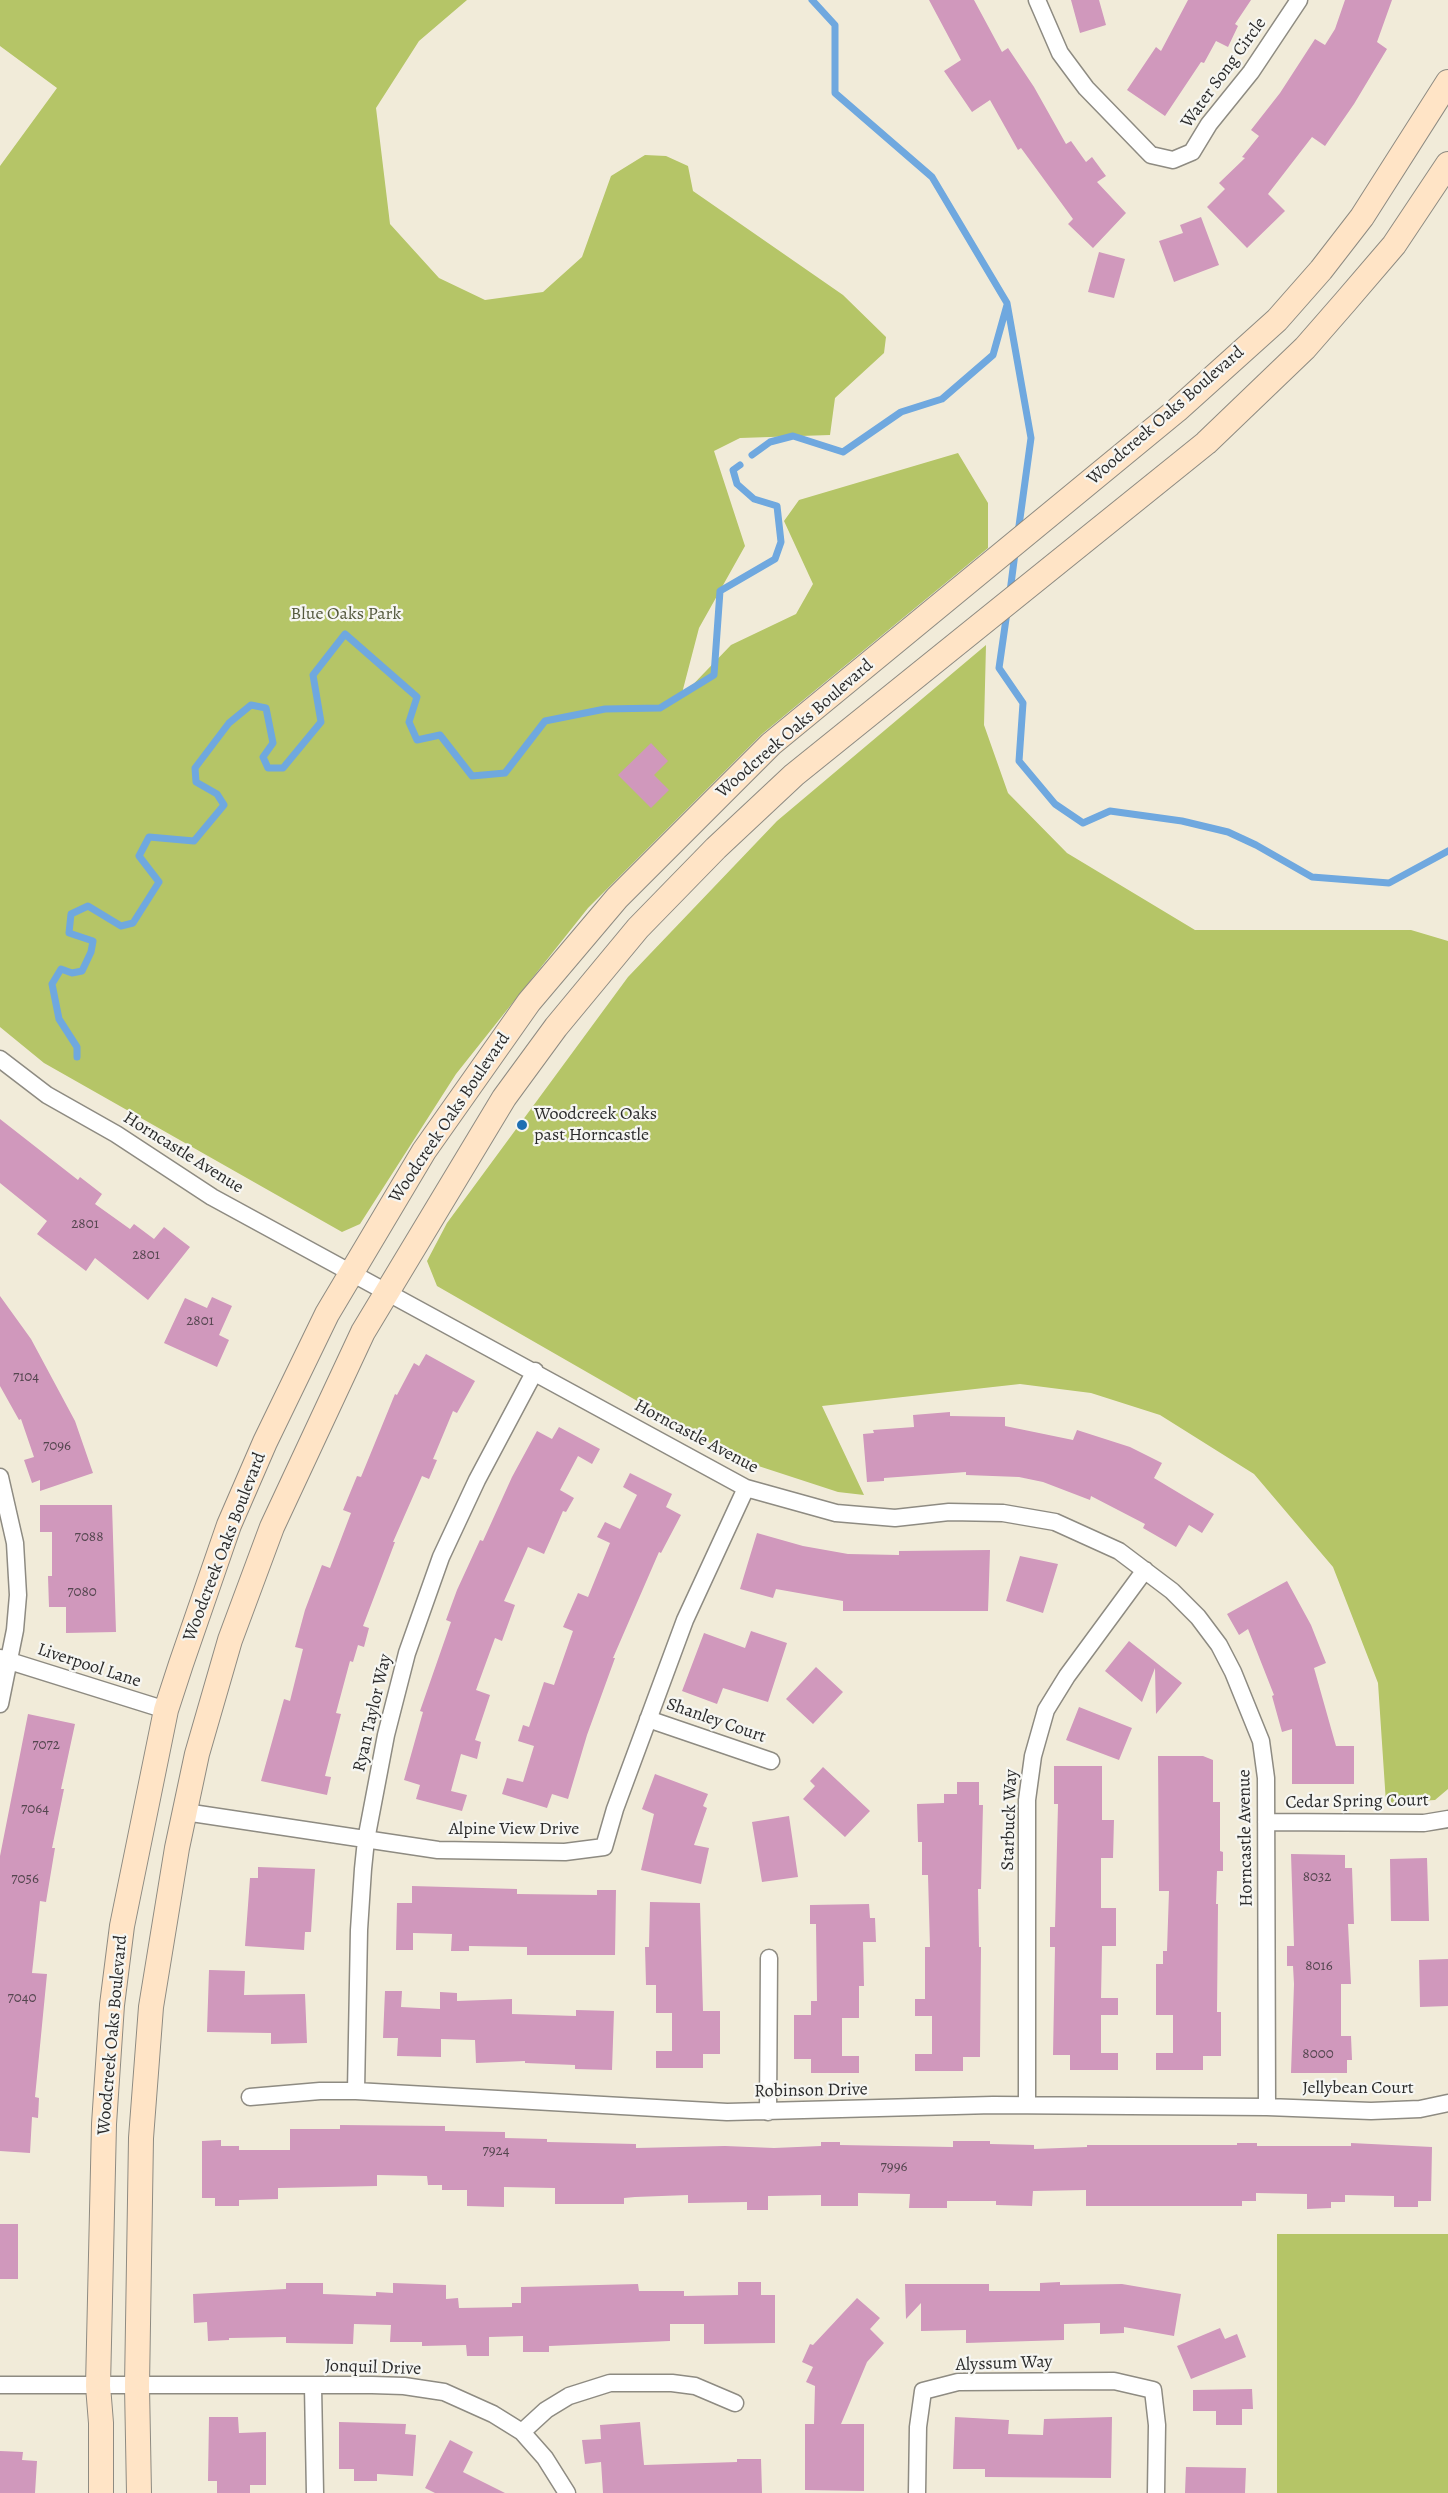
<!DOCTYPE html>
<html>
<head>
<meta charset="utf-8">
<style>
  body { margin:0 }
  canvas { display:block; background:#f1ebd9 }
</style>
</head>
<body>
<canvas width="1448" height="2493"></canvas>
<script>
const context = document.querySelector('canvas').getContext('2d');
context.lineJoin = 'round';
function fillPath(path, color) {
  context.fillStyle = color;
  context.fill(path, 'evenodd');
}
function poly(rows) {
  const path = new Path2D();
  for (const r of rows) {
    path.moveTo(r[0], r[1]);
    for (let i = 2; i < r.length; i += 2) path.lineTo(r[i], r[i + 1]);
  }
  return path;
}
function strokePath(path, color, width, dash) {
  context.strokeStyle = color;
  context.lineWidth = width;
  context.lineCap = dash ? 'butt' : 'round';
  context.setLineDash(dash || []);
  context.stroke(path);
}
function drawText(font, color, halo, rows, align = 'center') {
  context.font = font + ' Alegreya,serif';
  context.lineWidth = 4.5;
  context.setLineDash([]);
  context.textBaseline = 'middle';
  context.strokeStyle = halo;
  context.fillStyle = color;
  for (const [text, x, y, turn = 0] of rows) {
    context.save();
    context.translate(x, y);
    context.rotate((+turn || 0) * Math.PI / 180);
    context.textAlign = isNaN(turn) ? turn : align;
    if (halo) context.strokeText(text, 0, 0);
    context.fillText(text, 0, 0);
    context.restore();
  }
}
const green = poly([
  [0,0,467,0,419,41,376,108,390,224,439,278,485,300,543,292,582,257,611,176,645,155,666,156,688,166,693,191,843,295,886,337,884,353,835,398,830,435,740,438,714,451,745,546,699,628,681,697,731,645,796,614,813,584,784,521,799,500,958,453,988,503,988,548,762,734,588,908,456,1074,360,1224,342,1232,44,1063,0,1027,0,166,57,88,0,46],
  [986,645,984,725,1008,793,1067,853,1195,930,1411,930,1448,941,1448,1789,1435,1800,1386,1803,1378,1683,1333,1567,1254,1474,1160,1415,1091,1393,1020,1384,822,1406,864,1495,838,1492,740,1460,437,1286,427,1261,447,1223,628,977,777,821],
  [1277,2234,1448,2234,1448,2493,1277,2493]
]);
const stream = poly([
  [812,0,835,25,835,93,932,177,1007,303,1031,438,1018,533],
  [752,455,770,442,793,436,843,452,901,412,942,399,993,355,1007,305],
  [1010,592,1015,553],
  [1007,612,999,668,1023,703,1019,761,1055,804,1083,823,1110,811,1182,821,1228,832,1256,845,1312,877,1389,883,1448,851],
  [77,1057,77,1047,59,1019,52,984,61,969,72,973,82,971,91,952,93,941,69,933,71,914,88,906,121,926,133,923,159,882,139,856,149,837,194,841,224,805,217,794,196,782,195,768,229,723,251,705,266,708,273,743,263,757,268,768,283,768,321,722,313,675,345,634,417,697,409,722,417,740,440,735,472,776,505,773,545,721,605,709,660,708,714,675,720,591,775,559,781,542,777,506,754,499,737,484,733,470,740,465]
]);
const building = poly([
  [929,0,974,0,1002,52,1008,48,1034,87,1066,144,1071,141,1086,162,1092,157,1106,176,1097,182,1126,213,1093,248,1068,224,1073,219,1021,148,1018,150,990,100,972,112,944,71,961,60],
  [1071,0,1099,0,1106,25,1080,33],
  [1188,0,1251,0,1235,24,1238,26,1228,47,1216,41,1204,63,1201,62,1165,116,1127,90,1156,47,1161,51],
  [1345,0,1392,0,1377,42,1387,49,1354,104,1325,146,1312,137,1268,194,1285,211,1247,248,1207,207,1225,189,1219,183,1245,158,1242,157,1259,136,1251,130,1280,93,1315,39,1325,45,1335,29],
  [1201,217,1219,265,1174,282,1159,241,1183,233,1180,225],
  [1099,252,1125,259,1114,298,1088,292],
  [651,743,668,761,654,775,669,790,651,808,618,775],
  [0,1119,78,1180,80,1177,102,1194,95,1204,130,1229,134,1224,154,1239,164,1227,190,1247,148,1300,95,1258,86,1271,37,1234,47,1221,0,1183],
  [0,1296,31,1339,75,1421,93,1473,40,1491,40,1480,32,1483,24,1460,34,1457,21,1419,19,1420,0,1386],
  [212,1297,232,1306,219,1335,229,1340,217,1367,164,1343,185,1298,207,1308],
  [426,1354,475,1381,457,1413,453,1411,433,1459,437,1460,429,1479,422,1476,393,1542,395,1542,363,1626,369,1628,364,1647,358,1645,353,1662,350,1661,336,1713,341,1714,325,1776,331,1777,327,1795,261,1781,284,1699,290,1701,303,1649,295,1647,305,1610,322,1565,330,1568,351,1513,343,1510,357,1476,361,1477,395,1394,397,1395,414,1363,419,1366],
  [950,1412,950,1416,1005,1417,1005,1426,1073,1440,1077,1430,1130,1447,1162,1463,1154,1478,1214,1514,1202,1533,1189,1525,1176,1547,1143,1528,1145,1524,1091,1496,1090,1500,1043,1482,1019,1477,966,1475,966,1472,884,1478,884,1481,867,1482,863,1434,874,1433,873,1430,914,1427,913,1415],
  [559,1427,600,1449,592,1464,578,1456,560,1490,574,1498,566,1512,563,1511,544,1554,528,1547,504,1601,515,1605,502,1641,495,1638,476,1690,490,1695,475,1740,481,1742,477,1759,461,1754,451,1791,467,1795,462,1811,416,1799,420,1785,404,1780,423,1712,420,1711,451,1622,446,1620,457,1590,480,1540,483,1541,512,1477,537,1431,552,1439],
  [630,1473,672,1494,666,1507,681,1515,661,1553,659,1552,613,1658,615,1658,587,1735,568,1799,552,1794,547,1808,502,1794,507,1778,523,1782,534,1746,518,1741,523,1725,529,1727,544,1682,554,1685,573,1631,563,1627,578,1593,588,1597,610,1543,597,1537,605,1522,620,1529,637,1495,623,1487],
  [40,1505,112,1505,116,1632,66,1633,66,1607,49,1607,48,1576,52,1576,52,1532,40,1532],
  [757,1533,803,1546,848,1554,899,1555,899,1551,990,1550,988,1611,843,1611,843,1601,776,1589,773,1598,740,1589],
  [1020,1556,1058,1564,1043,1613,1006,1601],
  [1287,1581,1311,1625,1326,1663,1314,1668,1336,1746,1354,1746,1354,1784,1292,1784,1292,1729,1282,1732,1272,1696,1274,1695,1248,1629,1239,1635,1227,1614],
  [751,1631,787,1643,768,1702,723,1688,717,1704,682,1691,704,1633,745,1648],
  [1129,1641,1182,1683,1156,1714,1155,1668,1142,1702,1105,1671],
  [816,1667,843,1692,813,1724,786,1699],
  [1079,1707,1132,1728,1119,1760,1066,1740],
  [28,1714,75,1724,61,1789,64,1789,52,1848,55,1848,46,1902,40,1901,32,1973,47,1974,35,2097,39,2098,38,2118,32,2117,30,2153,0,2151,0,1856],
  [1158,1756,1203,1756,1213,1760,1213,1802,1220,1802,1220,1851,1223,1852,1223,1871,1217,1871,1216,1904,1218,1904,1217,2012,1221,2012,1221,2056,1203,2056,1203,2070,1156,2070,1156,2053,1173,2053,1173,2015,1156,2015,1156,1964,1163,1964,1163,1951,1167,1951,1169,1891,1159,1891],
  [1054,1766,1102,1766,1102,1820,1114,1820,1113,1858,1101,1858,1101,1908,1116,1908,1116,1946,1102,1946,1101,1998,1118,1998,1118,2015,1101,2015,1101,2053,1118,2053,1118,2070,1070,2070,1070,2055,1053,2055,1055,1947,1050,1947,1050,1927,1055,1927,1058,1804,1054,1804],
  [823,1767,870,1811,845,1837,803,1799,815,1786,810,1781],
  [655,1774,708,1794,703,1806,707,1808,694,1845,709,1848,701,1884,641,1870,654,1814,642,1809],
  [957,1782,979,1782,979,1805,983,1805,981,1889,978,1889,979,1947,981,1947,980,2057,963,2057,963,2071,915,2071,915,2054,932,2054,932,2016,915,2016,915,1999,925,1999,925,1947,930,1947,928,1875,922,1875,922,1842,918,1842,917,1804,944,1803,944,1794,957,1794],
  [789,1816,798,1877,762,1882,752,1822],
  [1291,1854,1345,1855,1345,1868,1352,1868,1354,1924,1348,1924,1351,1984,1341,1984,1341,2036,1351,2036,1352,2060,1347,2060,1347,2073,1291,2073,1294,1984,1293,1966,1287,1966,1287,1946,1294,1946],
  [1427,1858,1429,1921,1391,1921,1390,1859],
  [258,1867,315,1869,311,1932,305,1932,304,1950,245,1946,250,1878,258,1878],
  [412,1886,517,1889,517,1894,597,1895,597,1890,616,1890,615,1955,527,1955,527,1947,469,1946,469,1951,451,1951,452,1934,413,1933,413,1950,396,1950,397,1903,412,1903],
  [650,1902,700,1903,703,2011,720,2011,720,2054,703,2054,703,2068,656,2068,656,2051,672,2051,672,2013,656,2013,656,1985,646,1985,645,1947,649,1947],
  [869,1904,870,1918,875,1918,876,1942,863,1942,864,1986,859,1986,859,2018,842,2018,842,2056,859,2056,859,2073,811,2073,811,2059,794,2059,794,2015,811,2015,811,2001,817,2001,816,1924,810,1924,810,1905],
  [1448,1959,1448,2006,1420,2007,1419,1960],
  [209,1970,245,1971,244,1995,305,1994,307,2043,271,2044,271,2033,207,2032],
  [385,1991,402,1991,401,2007,440,2009,440,1992,457,1993,457,2001,512,1999,512,2014,576,2016,576,2010,614,2011,612,2070,575,2069,575,2065,525,2063,525,2061,476,2063,475,2040,441,2039,441,2057,397,2056,398,2038,383,2038],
  [340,2125,445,2126,445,2131,505,2132,505,2138,547,2139,547,2142,636,2144,636,2148,725,2146,774,2148,821,2146,821,2142,840,2142,840,2145,953,2147,953,2141,990,2141,990,2144,1034,2145,1034,2149,1087,2147,1087,2145,1237,2145,1237,2143,1257,2143,1257,2146,1351,2146,1351,2143,1432,2147,1431,2201,1418,2201,1418,2207,1394,2207,1394,2196,1345,2195,1345,2202,1331,2202,1331,2208,1307,2209,1307,2194,1256,2193,1256,2201,1242,2201,1242,2206,1086,2206,1086,2190,1033,2191,1032,2206,996,2205,996,2201,947,2201,947,2208,909,2208,910,2194,858,2193,858,2206,821,2206,821,2195,768,2196,768,2210,747,2210,747,2202,688,2203,688,2195,635,2197,624,2198,624,2204,555,2204,555,2188,504,2187,504,2207,467,2206,467,2190,442,2190,442,2185,428,2185,427,2176,377,2175,377,2186,278,2188,278,2199,239,2200,239,2206,215,2206,215,2198,202,2198,202,2141,221,2140,221,2146,239,2146,239,2150,290,2150,290,2129,340,2129],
  [0,2224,18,2224,18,2279,0,2279],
  [738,2282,761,2282,761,2295,775,2295,775,2343,704,2344,704,2324,670,2324,670,2341,549,2346,549,2352,523,2352,523,2336,489,2337,489,2356,467,2356,466,2345,422,2346,422,2342,390,2342,391,2325,354,2324,353,2344,286,2343,286,2337,229,2338,229,2340,208,2341,207,2322,194,2323,193,2294,286,2289,286,2283,323,2283,323,2294,376,2296,376,2292,393,2293,393,2283,446,2285,446,2299,458,2298,459,2308,512,2307,512,2303,521,2303,521,2287,638,2284,639,2291,684,2291,684,2296,738,2295],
  [1060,2282,1060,2285,1122,2284,1181,2294,1174,2336,1124,2327,1124,2333,1100,2334,1100,2323,1064,2324,1064,2340,966,2343,966,2330,921,2331,921,2303,906,2319,905,2284,989,2284,989,2291,1040,2291,1040,2283],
  [857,2298,880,2318,870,2329,884,2343,867,2362,841,2424,864,2424,864,2491,805,2490,805,2424,814,2424,815,2386,806,2382,813,2367,802,2362,810,2344,813,2345],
  [1220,2328,1225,2339,1237,2334,1246,2357,1191,2379,1177,2346],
  [1252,2389,1253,2409,1242,2409,1242,2425,1216,2425,1216,2411,1193,2411,1193,2390],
  [209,2417,238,2417,239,2433,266,2432,266,2485,250,2485,250,2493,217,2493,217,2481,208,2481],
  [955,2417,1009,2420,1008,2434,1043,2435,1044,2419,1112,2417,1111,2478,985,2477,985,2469,953,2469],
  [339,2422,406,2424,405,2434,416,2435,413,2476,377,2474,377,2481,354,2481,354,2469,339,2469],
  [640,2422,644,2465,737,2462,737,2459,761,2459,762,2493,603,2493,601,2462,585,2464,582,2440,601,2439,600,2425],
  [450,2440,473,2452,463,2472,505,2493,435,2493,425,2488],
  [0,2451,23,2452,22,2460,37,2461,35,2493,0,2493],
  [1186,2467,1246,2468,1245,2493,1185,2493]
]);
const minor = poly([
  [1037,0,1060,53,1086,88,1151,155,1173,160,1192,152,1209,124,1251,72,1299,0],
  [0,1059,47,1095,116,1134,212,1197,746,1488,836,1513,895,1518,949,1512,1003,1513,1055,1522,1119,1551,1172,1591,1198,1617,1219,1645,1233,1672,1261,1741,1266,1778,1267,2107],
  [0,1477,15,1543,18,1595,15,1630,0,1704],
  [0,1658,166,1710],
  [648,1719,771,1761],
  [185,1812,438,1850,565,1852,604,1847,615,1809,685,1620,746,1488],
  [1266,1822,1424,1823,1448,1819],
  [356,2091,359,1930,363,1869,366,1840,386,1735,407,1653,441,1557,477,1480,535,1371],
  [250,2097,320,2091,356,2091,727,2112,993,2105,1267,2107,1371,2111,1420,2109,1448,2103],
  [1027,2105,1027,1800,1033,1756,1046,1710,1067,1676,1145,1570],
  [768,2112,769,1958],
  [0,2385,372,2385,404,2386,444,2392,493,2414,522,2432,545,2458,567,2493],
  [313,2386,315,2493],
  [522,2432,546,2410,569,2396,610,2383,672,2383,695,2386,735,2403],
  [917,2493,918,2427,923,2391,958,2382,1114,2381,1153,2390,1157,2425,1156,2493]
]);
const secondary = poly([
  [101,2493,101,2423,98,2386,104,2124,112,2005,122,1926,166,1710,181,1664,229,1525,265,1442,327,1314,424,1151,529,1002,617,898,771,744,1177,410,1277,320,1321,270,1362,217,1448,82],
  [139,2493,137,2386,141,2138,151,2007,177,1848,197,1754,230,1640,272,1527,363,1332,504,1098,556,1027,638,928,716,848,794,775,1206,443,1305,348,1346,301,1394,245,1448,164]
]);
const markers = [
  [522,1125,6,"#1f6fb2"]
];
const numberNames = [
  ["2801",85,1224],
  ["2801",146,1255],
  ["2801",200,1321],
  ["7104",26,1377],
  ["7096",57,1446],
  ["7088",89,1537],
  ["7080",82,1592],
  ["7072",46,1745],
  ["7064",35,1809],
  ["8032",1317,1877],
  ["7056",25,1879],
  ["8016",1319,1966],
  ["7040",22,1998],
  ["8000",1318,2054],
  ["7924",496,2151],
  ["7996",894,2167]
];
const streetNames = [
  ["Water Song Circle",1224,73,-54],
  ["Woodcreek Oaks Boulevard",1166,416,-41],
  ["Woodcreek Oaks Boulevard",795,729,-41],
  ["Woodcreek Oaks Boulevard",450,1118,-56],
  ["Horncastle Avenue",183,1153,32],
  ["Horncastle Avenue",696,1437,28],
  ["Woodcreek Oaks Boulevard",225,1547,-69],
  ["Liverpool Lane",89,1666,18],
  ["Ryan Taylor Way",373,1713,-77],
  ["Shanley Court",716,1721,19],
  ["Cedar Spring Court",1357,1802,-1],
  ["Starbuck Way",1010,1820,-88],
  ["Alpine View Drive",514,1830],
  ["Horncastle Avenue",1246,1838,-91],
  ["Woodcreek Oaks Boulevard",113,2035,-85],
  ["Jellybean Court",1358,2089],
  ["Robinson Drive",811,2091,-1],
  ["Alyssum Way",1004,2364,-2],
  ["Jonquil Drive",373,2368,2]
];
const parkNames = [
  ["Blue Oaks Park",346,615]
];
const poiNames = [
  ["Woodcreek Oaks",534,1115],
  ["past Horncastle",534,1136]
];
fillPath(green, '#b5c567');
strokePath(stream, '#6fa8df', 7);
fillPath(building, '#d098bc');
strokePath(minor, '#8e8b82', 19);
strokePath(secondary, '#8e8b82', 26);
strokePath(minor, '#fff', 16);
strokePath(secondary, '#ffe4c6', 24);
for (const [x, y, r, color] of markers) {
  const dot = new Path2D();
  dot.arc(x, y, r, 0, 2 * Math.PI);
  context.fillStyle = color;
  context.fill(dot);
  strokePath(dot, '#f6f6f2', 2);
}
drawText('15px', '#54464f', null, numberNames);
drawText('18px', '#2b2b2b', '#f6f6f2', streetNames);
drawText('18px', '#54593d', '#f6f6f2', parkNames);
drawText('18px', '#2b2b2b', '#f6f6f2', poiNames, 'left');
</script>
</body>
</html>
